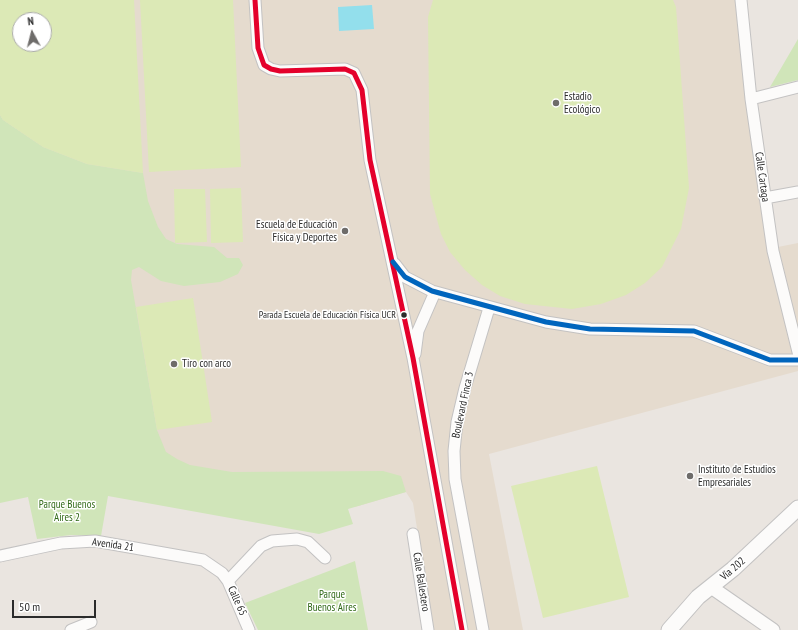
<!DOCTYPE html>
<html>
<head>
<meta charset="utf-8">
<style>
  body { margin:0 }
  #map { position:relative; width:798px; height:630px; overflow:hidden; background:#eae5e0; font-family:"PT Sans Narrow",sans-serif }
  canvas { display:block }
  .north { position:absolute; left:12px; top:12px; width:40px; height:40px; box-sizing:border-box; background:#fff; border:1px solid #aaa; border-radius:50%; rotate:353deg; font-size:11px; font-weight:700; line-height:16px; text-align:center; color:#2b2b2b }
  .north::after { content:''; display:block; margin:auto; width:14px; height:18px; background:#6e6c6a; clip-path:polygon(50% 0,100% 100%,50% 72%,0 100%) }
  .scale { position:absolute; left:12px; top:600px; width:84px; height:18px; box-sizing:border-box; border:2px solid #2b2b2b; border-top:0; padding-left:5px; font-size:12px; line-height:14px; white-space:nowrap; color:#2b2b2b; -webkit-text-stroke:3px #fff; paint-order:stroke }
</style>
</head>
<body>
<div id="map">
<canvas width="798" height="630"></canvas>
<div class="north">N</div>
<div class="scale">50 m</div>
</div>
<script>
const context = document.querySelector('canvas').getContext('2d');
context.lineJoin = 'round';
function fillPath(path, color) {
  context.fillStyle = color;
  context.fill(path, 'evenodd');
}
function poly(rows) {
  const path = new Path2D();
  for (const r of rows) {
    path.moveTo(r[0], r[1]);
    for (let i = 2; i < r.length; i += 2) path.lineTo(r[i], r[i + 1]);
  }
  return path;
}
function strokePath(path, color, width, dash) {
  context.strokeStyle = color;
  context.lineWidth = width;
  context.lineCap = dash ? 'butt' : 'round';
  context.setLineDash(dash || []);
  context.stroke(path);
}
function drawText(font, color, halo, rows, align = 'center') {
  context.font = font + ' "PT Sans Narrow",sans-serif';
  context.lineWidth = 3;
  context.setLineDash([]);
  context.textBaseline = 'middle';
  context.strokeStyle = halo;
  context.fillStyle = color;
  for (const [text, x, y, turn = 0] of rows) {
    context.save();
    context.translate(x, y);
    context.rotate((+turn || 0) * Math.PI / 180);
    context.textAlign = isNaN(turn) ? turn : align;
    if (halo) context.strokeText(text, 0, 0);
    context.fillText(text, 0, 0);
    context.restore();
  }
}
const education = poly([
  [0,0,741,0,773,248,798,243,798,371,489,454,523,630,433,630,413,503,406,492,355,507,95,484,0,134],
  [20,20,44,20,44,44,20,44]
]);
const green = poly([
  [798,39,798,80,770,87],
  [0,115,3,120,43,147,87,164,143,173,148,201,158,227,166,239,177,244,214,247,227,258,239,258,243,265,238,274,220,282,184,286,161,281,139,267,132,270,131,280,157,430,166,452,177,459,190,465,232,472,383,471,401,476,406,492,348,509,353,524,319,534,108,496,101,536,71,535,37,539,28,497,0,503],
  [355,561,368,630,258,630,245,603]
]);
const pitch = poly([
  [0,0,134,0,143,173,87,164,43,147,3,120,0,115],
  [20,20,44,20,44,44,20,44],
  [140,0,233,0,241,167,149,172],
  [433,0,673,0,676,7,689,188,681,229,662,267,645,283,626,295,601,304,572,309,525,304,500,296,482,285,465,270,450,252,441,234,430,194,428,17],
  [241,188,243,242,211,243,210,189],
  [174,189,205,189,207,242,175,243],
  [193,298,212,422,157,430,136,307],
  [597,466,629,597,543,618,511,486]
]);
const water = poly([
  [372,5,374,29,339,31,338,7]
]);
const minor = poly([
  [255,0,258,48,264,65,271,69,280,71,345,69,354,73,362,90,370,160,413,358,462,630],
  [741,0,751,99,773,251,798,352],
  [751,99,798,87],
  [765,198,798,192],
  [395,264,405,277,432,291,546,322,590,329,694,331,770,360,798,360],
  [415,354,418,331,435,292],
  [413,534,428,630],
  [0,556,61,543,95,541,203,560,222,573,228,581,249,630],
  [228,581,261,546,272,541,297,539,308,542,325,558],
  [71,630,91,622],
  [483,630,455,479,454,451,457,422,465,388,489,308]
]);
const tertiary = poly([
  [711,587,773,630]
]);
const secondary = poly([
  [669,630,698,597,733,569,798,508]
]);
const bus1 = poly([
  [255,0,258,48,264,65,271,69,280,71,345,69,354,73,362,90,370,160,413,358,462,630]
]);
const bus2 = poly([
  [393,262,405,277,432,291,546,322,590,329,694,331,770,360,798,360]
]);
const markers = [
  [556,103,4,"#6e6c6a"],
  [345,231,4,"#6e6c6a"],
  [404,315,3.5,"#2b2b2b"],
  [174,364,4,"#6e6c6a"],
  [690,476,4,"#6e6c6a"]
];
const busNames = [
  ["Parada Escuela de Educación Física UCR",396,315]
];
const poiNames = [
  ["Estadio",564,97],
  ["Ecológico",564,110],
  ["Escuela de Educación",337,225,"right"],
  ["Física y Deportes",337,238,"right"],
  ["Tiro con arco",182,364],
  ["Instituto de Estudios",698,470],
  ["Empresariales",698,483]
];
const streetNames = [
  ["Calle Cartaga",762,177,82],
  ["Boulevard Finca 3",463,405,-78],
  ["Avenida 21",113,545,8],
  ["Vía 202",733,569,-41],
  ["Calle Ballestero",421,582,81],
  ["Calle 65",237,601,66]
];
const parkNames = [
  ["Parque Buenos",67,505],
  ["Aires 2",67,518],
  ["Parque",332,595],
  ["Buenos Aires",332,608]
];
fillPath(education, '#e5dbce');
fillPath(green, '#d0e5b9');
fillPath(pitch, '#dce9b6');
fillPath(water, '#93dfec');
strokePath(minor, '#c3c2c2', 13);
strokePath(tertiary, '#c3c2c2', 15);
strokePath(secondary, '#c3c2c2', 17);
strokePath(minor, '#fcfbfa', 11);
strokePath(tertiary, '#fcfbfa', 13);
strokePath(secondary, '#fcfbfa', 15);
strokePath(bus1, '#e4002b', 5);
strokePath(bus2, '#0065bd', 5);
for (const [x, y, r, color] of markers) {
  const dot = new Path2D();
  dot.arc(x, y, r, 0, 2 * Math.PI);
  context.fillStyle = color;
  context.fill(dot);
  strokePath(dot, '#fff', 1.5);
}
drawText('10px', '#2b2b2b', '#fff', busNames, 'right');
drawText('11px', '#2b2b2b', '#fff', poiNames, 'left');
drawText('11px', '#2b2b2b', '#fff', streetNames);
drawText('11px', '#326a19', '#fff', parkNames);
</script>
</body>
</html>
